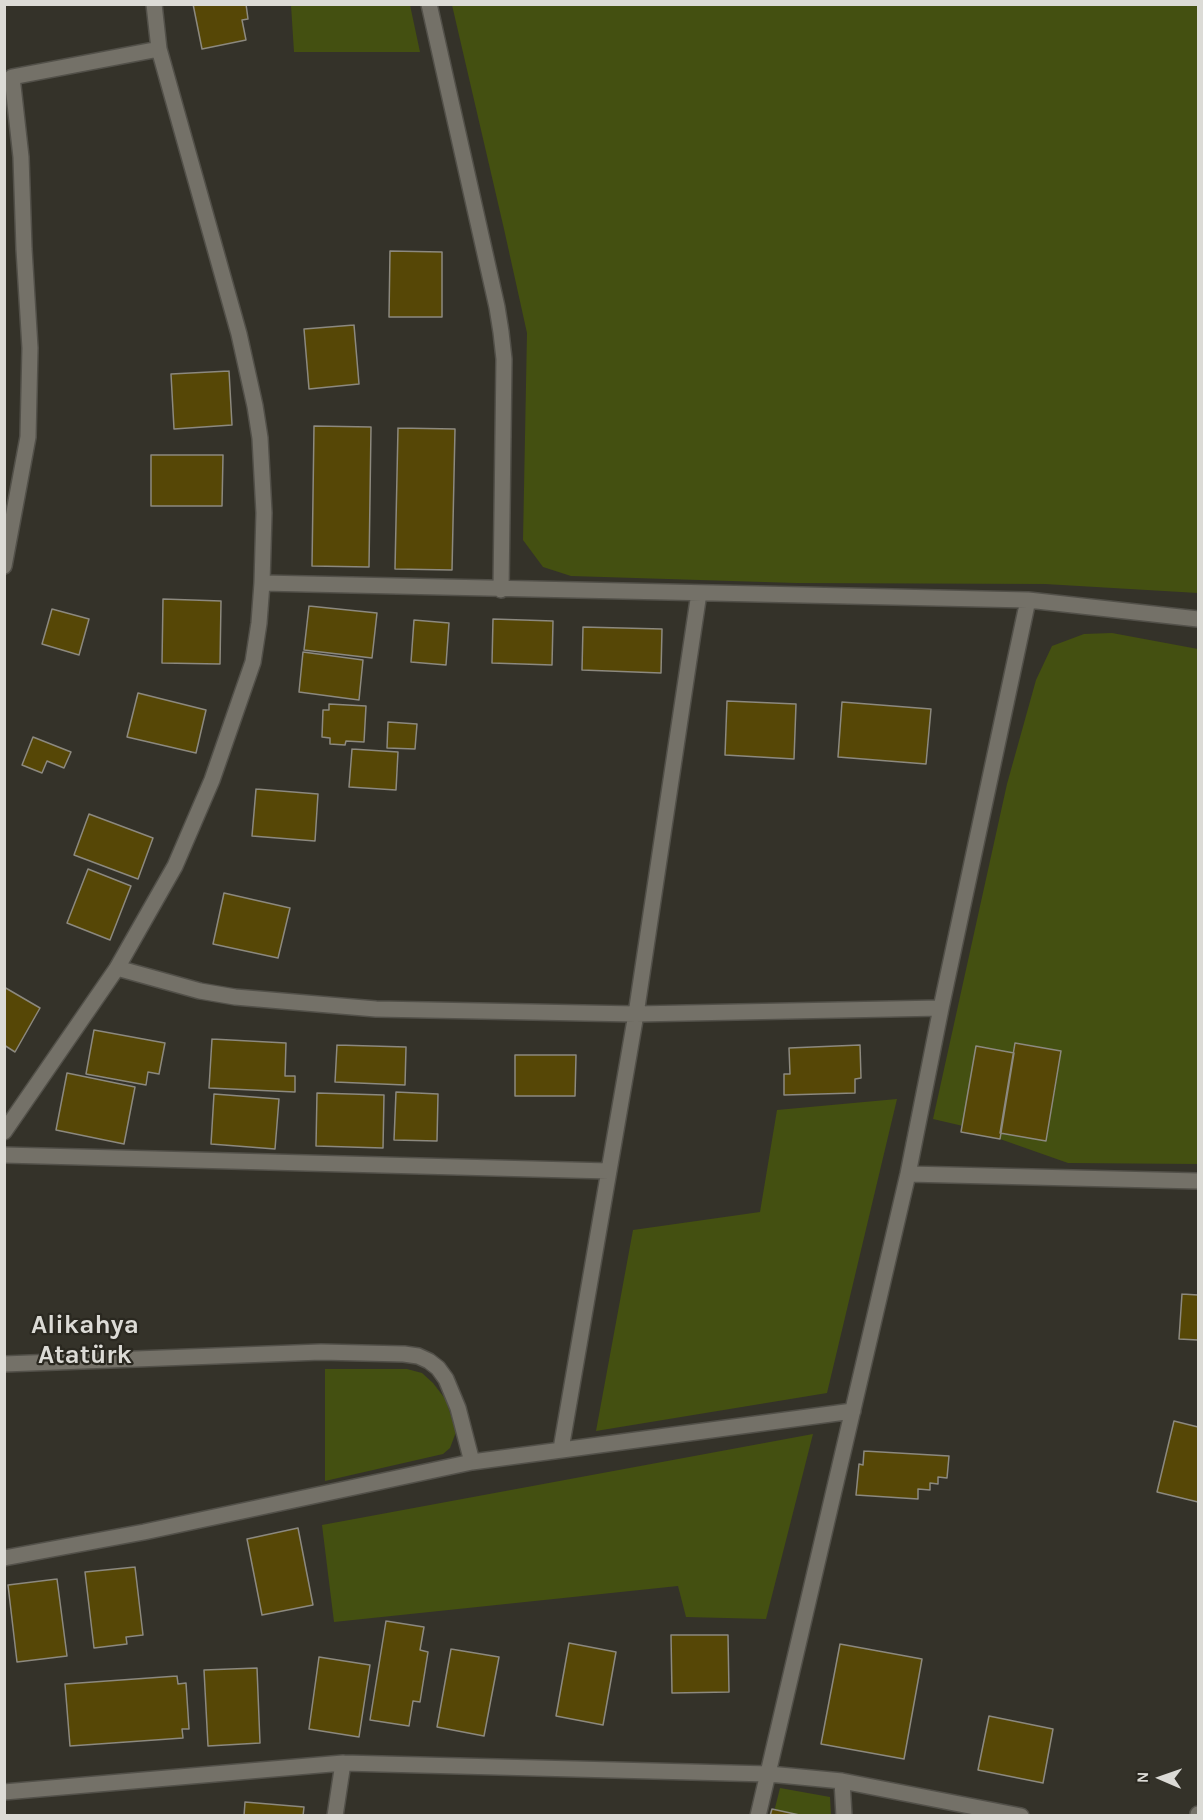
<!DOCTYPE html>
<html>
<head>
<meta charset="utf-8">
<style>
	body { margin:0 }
	#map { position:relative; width:1203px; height:1820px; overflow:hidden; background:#343229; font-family:Karla,sans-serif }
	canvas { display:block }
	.frame { position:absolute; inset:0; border:6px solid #dcdbd6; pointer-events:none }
	.north { position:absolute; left:1131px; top:1748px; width:60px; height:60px; -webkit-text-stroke:4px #2a2820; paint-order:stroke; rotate:272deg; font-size:16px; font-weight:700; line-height:24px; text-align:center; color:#dcdbd6 }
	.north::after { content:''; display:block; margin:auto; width:21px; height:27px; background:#dcdbd6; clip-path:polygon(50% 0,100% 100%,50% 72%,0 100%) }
</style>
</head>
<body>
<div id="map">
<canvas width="1203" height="1820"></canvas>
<div class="frame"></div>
<div class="north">N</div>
</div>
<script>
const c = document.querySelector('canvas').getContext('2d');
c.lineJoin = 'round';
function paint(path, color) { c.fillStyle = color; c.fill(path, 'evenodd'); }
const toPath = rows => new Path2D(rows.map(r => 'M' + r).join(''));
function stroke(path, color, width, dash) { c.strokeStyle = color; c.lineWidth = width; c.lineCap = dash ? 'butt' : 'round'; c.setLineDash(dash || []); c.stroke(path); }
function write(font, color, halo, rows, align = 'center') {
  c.font = font + ' Karla,sans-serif'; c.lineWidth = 4.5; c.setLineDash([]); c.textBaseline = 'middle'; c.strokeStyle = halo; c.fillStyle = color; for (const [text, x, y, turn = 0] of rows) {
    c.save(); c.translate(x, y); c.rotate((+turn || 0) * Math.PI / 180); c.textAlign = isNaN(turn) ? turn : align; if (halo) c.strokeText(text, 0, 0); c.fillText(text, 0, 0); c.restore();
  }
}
const green = toPath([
	[291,5,410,5,420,52,294,52],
	[452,5,1198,5,1198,593,1045,584,796,583,571,576,543,567,523,540,527,333,504,229],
	[1112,633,1198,649,1198,1164,1068,1163,963,1126,933,1119,1007,784,1036,680,1052,646,1084,634],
	[897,1099,827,1393,596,1431,633,1230,760,1212,777,1110],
	[325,1369,407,1369,422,1373,433,1383,446,1400,456,1432,450,1448,443,1454,325,1481],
	[813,1434,766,1619,686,1617,678,1586,334,1622,322,1525],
	[780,1788,830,1797,831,1815,773,1816]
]);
const building = toPath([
	[193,4,246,4,248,19,242,20,246,40,202,49,193,4],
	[390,251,442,252,442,317,389,317,390,251],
	[354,325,359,384,309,389,304,329,354,325],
	[229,371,232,425,174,429,171,374,229,371],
	[314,426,371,427,369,567,312,566,314,426],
	[398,428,455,429,452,570,395,569,398,428],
	[151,455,223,455,222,506,151,506,151,455],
	[163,599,221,601,220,664,162,663,163,599],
	[309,606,377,613,372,658,304,650,309,606],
	[52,609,89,619,79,655,42,644,52,609],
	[493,619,553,621,552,665,492,663,493,619],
	[414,620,449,623,446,665,411,662,414,620],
	[583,627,662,629,661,673,582,670,583,627],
	[303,652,363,660,359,700,299,692,303,652],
	[138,693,206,710,196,753,127,737,138,693],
	[727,701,796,704,794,759,725,755,727,701],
	[842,702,931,709,926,764,838,757,842,702],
	[329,704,366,706,364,742,346,741,345,745,330,744,330,738,322,737,323,710,329,710,329,704],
	[388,722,417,724,415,749,387,748,388,722],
	[33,737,71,752,64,768,47,761,42,773,22,765,33,737],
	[352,749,398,752,396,790,349,787,352,749],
	[256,789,318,794,315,841,252,836,256,789],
	[89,814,153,838,138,879,74,855,89,814],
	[88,869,131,886,110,940,67,923,88,869],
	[224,893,290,908,278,958,213,944,224,893],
	[4,987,40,1008,15,1052,4,1045,4,987],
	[94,1030,165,1043,159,1074,148,1072,146,1085,86,1074,94,1030],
	[212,1039,286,1043,285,1076,295,1076,295,1092,209,1088,212,1039],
	[1015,1043,1061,1051,1046,1141,1000,1133,1015,1043],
	[337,1045,406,1047,405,1085,335,1082,337,1045],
	[860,1045,861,1078,855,1079,855,1093,784,1095,784,1074,790,1074,789,1048,860,1045],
	[976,1046,1014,1053,1000,1139,961,1132,976,1046],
	[515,1055,576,1055,575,1096,515,1096,515,1055],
	[67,1073,135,1087,124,1144,56,1130,67,1073],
	[396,1092,438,1094,437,1141,394,1140,396,1092],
	[317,1093,384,1095,383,1148,316,1146,317,1093],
	[214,1094,279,1099,275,1149,211,1144,214,1094],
	[1182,1294,1198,1295,1198,1340,1179,1339,1182,1294],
	[1174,1421,1198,1427,1198,1502,1157,1492,1174,1421],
	[864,1451,949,1456,947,1478,938,1477,938,1484,930,1483,930,1490,918,1489,918,1499,856,1495,859,1464,863,1465,864,1451],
	[298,1528,313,1605,262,1615,247,1539,298,1528],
	[135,1567,143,1635,126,1637,127,1644,94,1648,85,1572,135,1567],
	[57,1579,67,1656,17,1662,8,1585,57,1579],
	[386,1621,424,1627,420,1650,428,1652,420,1702,413,1701,409,1726,370,1720,386,1621],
	[671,1635,728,1635,729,1692,672,1693,671,1635],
	[569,1643,616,1652,603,1725,556,1716,569,1643],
	[840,1644,922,1659,904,1759,821,1744,840,1644],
	[451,1649,499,1657,484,1736,437,1727,451,1649],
	[319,1657,370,1665,359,1737,309,1729,319,1657],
	[257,1668,260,1743,208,1746,204,1670,257,1668],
	[177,1676,178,1684,186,1683,189,1729,182,1729,183,1738,70,1746,65,1684,177,1676],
	[989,1716,1053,1729,1043,1783,978,1770,989,1716],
	[245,1802,304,1807,303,1816,244,1816,245,1802],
	[772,1809,804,1816,770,1816,772,1809]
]);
const minor = toPath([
	[429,4,497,307,501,332,504,359,501,590],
	[4,566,28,437,30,348,24,249,21,157,12,77,159,49],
	[262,583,1028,600,1198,619],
	[117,968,200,991,235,997,376,1009,636,1014,941,1008],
	[4,1132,117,968,175,866,212,780,253,662,259,623,262,583,264,513,260,438,255,406,239,334,159,49,154,4],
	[4,1155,609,1171],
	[908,1174,1198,1181],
	[4,1364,321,1352,404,1354,418,1356,429,1361,438,1368,446,1379,458,1408,472,1462],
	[561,1449,636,1014,699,593],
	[4,1558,144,1532,472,1462,853,1411],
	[842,1781,844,1816],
	[4,1792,343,1763,769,1774,842,1781,1021,1816],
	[335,1816,343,1763],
	[758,1816,908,1174,941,1008,1028,600],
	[1198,1816,1198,1814]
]);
const districtNames = [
	["Alikahya",85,1326],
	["Atatürk",85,1356]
];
paint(green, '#445011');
paint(building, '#564706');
stroke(building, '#8c897f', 1.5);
stroke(minor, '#525049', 18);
stroke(minor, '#747168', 15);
write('bold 26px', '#dcdbd6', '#2a2820', districtNames);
</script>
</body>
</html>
